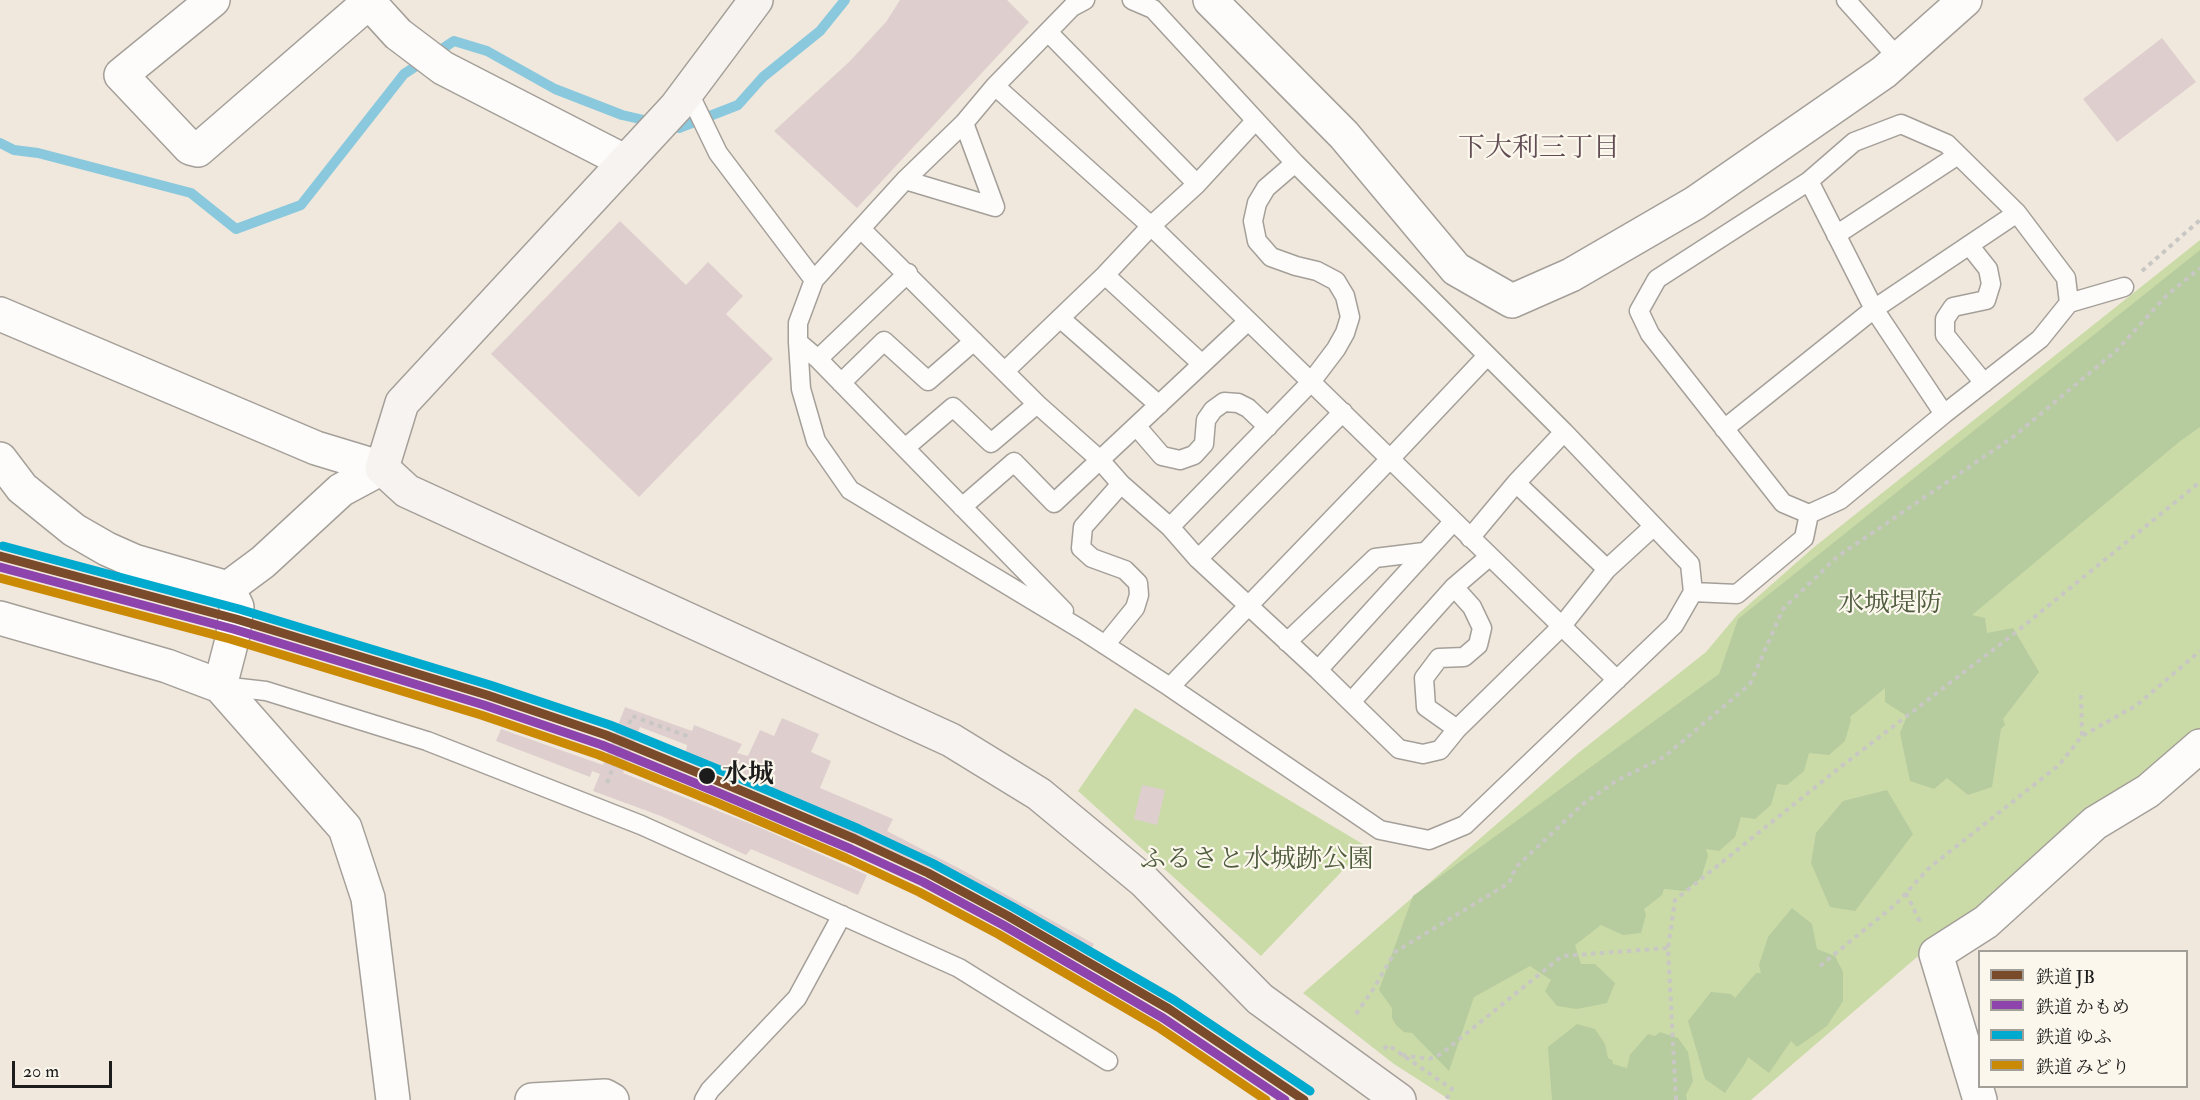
<!DOCTYPE html>
<html>
<head>
<meta charset="utf-8">
<style>
	body { margin:0 }
	#map { position:relative; width:2200px; height:1100px; overflow:hidden; background:#f0e8dd; font-family:"IM FELL Double Pica","Noto Serif JP",serif }
	canvas { display:block }
	.legend { position:absolute; left:1978px; top:950px; width:210px; height:138px; box-sizing:border-box; background:#fbf7ec; border:2px solid #a29f99; margin:0; padding:8px 10px; list-style:none; font-size:18px; color:#1c1c1c }
	.legend li { display:flex; align-items:center; gap:12px; height:30px }
	.legend b { width:30px; border:2px solid #a29f99 }
	.scale { position:absolute; left:12px; top:1061px; width:100px; height:27px; box-sizing:border-box; border:3px solid #1c1c1c; border-top:0; padding-left:8px; font-size:18px; line-height:21px; white-space:nowrap; color:#1c1c1c; -webkit-text-stroke:4px #fbf7ec; paint-order:stroke }
</style>
</head>
<body>
<div id="map">
<canvas width="2200" height="1100"></canvas>
<ul class="legend">
<li><b style="height:8px;background:#7a4b2a"></b>鉄道 JB</li>
<li><b style="height:8px;background:#8e44ad"></b>鉄道 かもめ</li>
<li><b style="height:8px;background:#00a9ce"></b>鉄道 ゆふ</li>
<li><b style="height:8px;background:#cb8a06"></b>鉄道 みどり</li>
</ul>
<div class="scale">20 m</div>
</div>
<script>
const c = document.querySelector('canvas').getContext('2d');
c.lineJoin = 'round';
function paint(path, color) { c.fillStyle = color; c.fill(path, 'evenodd'); }
const toPath = rows => new Path2D(rows.map(r => 'M' + r).join(''));
function stroke(path, color, width, dash) { c.strokeStyle = color; c.lineWidth = width; c.lineCap = dash ? 'butt' : 'round'; c.setLineDash(dash || []); c.stroke(path); }
function write(font, color, halo, rows, align = 'center') {
  c.font = font + ' "IM FELL Double Pica","Noto Serif JP",serif'; c.lineWidth = 4.5; c.setLineDash([]); c.textBaseline = 'middle'; c.strokeStyle = halo; c.fillStyle = color; for (const [text, x, y, turn = 0] of rows) {
    c.save(); c.translate(x, y); c.rotate((+turn || 0) * Math.PI / 180); c.textAlign = isNaN(turn) ? turn : align; if (halo) c.strokeText(text, 0, 0); c.fillText(text, 0, 0); c.restore();
  }
}
const green = toPath([
	[2200,240,2200,731,1974,915,1917,957,1751,1100,1450,1100,1394,1064,1303,993,1577,754,1706,652,1737,615,1813,548],
	[1135,708,1366,846,1261,956,1078,791]
]);
const forest = toPath([
	[2200,250,2200,427,2179,442,1972,615,1985,618,1987,633,2013,628,2039,672,2003,719,2005,725,2001,729,1992,787,1968,795,1947,778,1934,789,1910,781,1900,733,1907,716,1885,702,1885,688,1850,717,1851,720,1845,741,1829,755,1809,753,1804,771,1787,785,1777,784,1771,805,1755,819,1741,817,1735,837,1719,851,1706,849,1708,856,1701,878,1685,891,1664,889,1662,895,1644,909,1646,915,1641,933,1623,935,1601,925,1575,945,1581,964,1595,964,1615,983,1607,1003,1577,1009,1557,1006,1545,991,1551,980,1530,966,1474,997,1449,1071,1412,1033,1404,1032,1396,1025,1392,1018,1392,1008,1379,990,1413,896,1719,674,1738,619],
	[1887,790,1913,834,1855,911,1830,907,1811,863,1816,833,1843,801],
	[1792,908,1812,924,1817,949,1835,956,1843,972,1843,1001,1827,1026,1797,1047,1791,1041,1769,1073,1748,1057,1746,1062,1725,1093,1705,1079,1688,1021,1711,992,1731,994,1735,998,1756,973,1761,973,1759,965,1768,937],
	[1577,1024,1595,1029,1605,1044,1608,1058,1612,1060,1613,1064,1627,1068,1630,1055,1648,1034,1655,1036,1660,1032,1678,1038,1688,1052,1693,1081,1686,1095,1687,1100,1552,1100,1548,1047]
]);
const stream = toPath([
	[0,143,14,150,38,153,191,193,236,229,301,205,404,74,454,41,487,51,555,89,622,115,679,128,738,105,763,77,820,31,845,0]
]);
const building = toPath([
	[900,0,1007,0,1029,22,857,208,774,131,849,62,886,22],
	[2162,38,2196,82,2117,142,2083,99],
	[620,221,686,285,708,262,743,296,726,314,773,359,639,497,491,354],
	[625,707,692,731,694,725,742,744,737,753,748,756,760,730,774,736,782,718,819,734,811,752,831,761,820,788,893,819,887,831,964,871,1094,944,1088,955,958,881,685,757,687,745,640,727,623,773,761,828,867,875,858,895,751,849,746,855,661,816,593,791,600,774,592,771,590,777,496,741,501,729,603,765],
	[1142,785,1165,790,1157,825,1134,819]
]);
const path = toPath([
	[2142,271,2200,220],
	[2081,695,2082,736],
	[607,783,632,716,690,737],
	[1304,854,1312,847],
	[1906,893,1921,924],
	[1820,966,1896,904,1929,868,2059,765,2082,736,2137,705,2200,651],
	[1356,1014,1374,988,1395,952,1509,883,1516,867,1583,804,1616,781,1664,757,1750,684,1783,609,1837,557,2013,437,2117,350,2166,296,2200,268],
	[1384,1049,1388,1045,1452,1089,1446,1100],
	[1402,1055,1429,1059,1441,1054,1562,956,1668,948],
	[1676,1100,1668,948,1675,900,1839,768,2015,633,2200,482]
]);
const lane = toPath([
	[1085,0,1072,7,995,86,964,123,905,180,814,280,798,323,798,342,801,389,816,441,850,490,1082,630,1170,687,1380,830,1429,840,1465,825,1674,625,1693,592,1690,564,1564,432,1295,163,1153,9,1132,0],
	[1846,0,1899,59],
	[1048,32,1197,184],
	[995,86,1151,226,1617,680],
	[688,91,718,153,814,280],
	[905,180,995,207,964,123],
	[1809,181,1874,309,1944,414],
	[861,229,1037,404,1099,459,1121,484,1170,527,1198,559,1318,670,1399,749,1423,754,1440,750,1457,729,1561,627,1607,569,1654,526],
	[1836,235,1958,155],
	[1969,245,1988,269,1991,284,1986,300,1953,307,1945,319,1945,335,1984,383],
	[1105,275,1202,364],
	[2069,303,2066,278,2017,213,1947,144,1901,124,1854,142,1809,181,1657,279,1639,311,1650,334,1783,503,1809,514,1840,500,1944,414,2040,339,2069,303,2124,287],
	[1060,318,1159,405],
	[798,342,818,359,1064,611],
	[818,359,908,273],
	[1005,371,1105,275,1151,226,1197,184,1255,121],
	[841,383,884,341,928,381,974,341],
	[1137,427,1162,456,1180,460,1194,455,1204,444,1206,420,1213,410,1224,402,1238,403,1248,408,1268,427],
	[1724,429,1874,309,2017,213],
	[905,448,953,407,991,443,1037,404],
	[1516,483,1607,569],
	[962,507,1014,462,1054,503,1247,322],
	[1170,527,1311,382,1336,349,1345,333,1350,317,1345,296,1336,281,1317,271,1296,266,1271,257,1257,241,1253,221,1257,203,1266,188,1295,163],
	[1470,538,1516,483,1564,432],
	[1198,559,1343,412],
	[1454,587,1472,607,1482,628,1478,645,1464,657,1439,658,1424,678,1426,707,1457,729],
	[1693,592,1737,594,1804,538,1809,514],
	[1287,642,1375,558,1424,552],
	[1105,645,1135,608,1139,595,1138,583,1125,570,1092,558,1081,548,1083,527,1121,484],
	[1318,670,1453,522],
	[222,686,266,691,427,741,641,825,959,968,1108,1061],
	[1170,687,1389,460,1487,356],
	[1351,702,1454,587,1489,557],
	[704,1100,710,1090,797,998,842,915]
]);
const street = toPath([
	[213,0,121,75,190,148,198,150,369,2],
	[367,0,398,34,443,68,624,161],
	[1210,0,1344,135,1456,269,1512,301,1571,275,1695,203,1884,72,1965,0],
	[0,314,316,448,382,468],
	[0,459,22,488,74,530,107,549,134,561,228,588],
	[0,618,167,666,220,686,345,828,368,898,393,1100],
	[220,686,232,640,237,607,228,588,263,562,341,490,382,468],
	[532,1100,605,1096,612,1100],
	[1980,1100,1936,954,1986,922,2095,823,2148,791,2200,746]
]);
const secondary = toPath([
	[756,0,676,107,402,403,382,468,407,491,951,740,1039,794,1144,881,1260,999,1399,1100]
]);
const rail1 = toPath([
	[0,556,236,619,487,695,606,735,723,783,855,839,928,873,1008,916,1169,1009,1304,1100]
]);
const rail2 = toPath([
	[0,567,233,629,484,705,602,745,719,793,851,849,923,882,1003,925,1163,1018,1285,1100]
]);
const rail3 = toPath([
	[3,546,239,609,490,685,610,725,727,773,859,829,932,863,1013,907,1174,1000,1310,1091]
]);
const rail4 = toPath([
	[0,578,230,639,481,715,599,755,715,802,846,858,919,892,998,934,1158,1027,1266,1100]
]);
const markers = [
	[707,776,9,"#1c1c1c"]
];
const parkNames = [
	["水城堤防",1890,605],
	["ふるさと水城跡公園",1257,861]
];
const stopNames = [
	["水城",722,776]
];
const neighbourhoodNames = [
	["下大利三丁目",1539,150]
];
paint(green, '#cadba7');
paint(forest, '#b6cb9e');
stroke(stream, '#8ac9dd', 10);
paint(building, '#decfce');
stroke(lane, '#a49f99', 21);
stroke(street, '#a49f99', 36);
stroke(secondary, '#a49f99', 36);
stroke(path, '#c8c7c4', 4, [4.5, 4.5]);
stroke(lane, '#fdfcfa', 18);
stroke(street, '#fdfcfa', 33);
stroke(secondary, '#f7f3f0', 33);
stroke(rail1, '#7a4b2a', 9);
stroke(rail2, '#8e44ad', 9);
stroke(rail3, '#00a9ce', 9);
stroke(rail4, '#cb8a06', 9);
for (const [x, y, r, color] of markers) { const dot = new Path2D(); dot.arc(x, y, r, 0, 2 * Math.PI); c.fillStyle = color; c.fill(dot); stroke(dot, '#fbf7ec', 2); }
write('26px', '#4e5b3d', '#fbf7ec', parkNames);
write('bold 26px', '#1c1c1c', '#fbf7ec', stopNames, 'left');
write('27px', '#614d53', '#fbf7ec', neighbourhoodNames);
</script>
</body>
</html>
